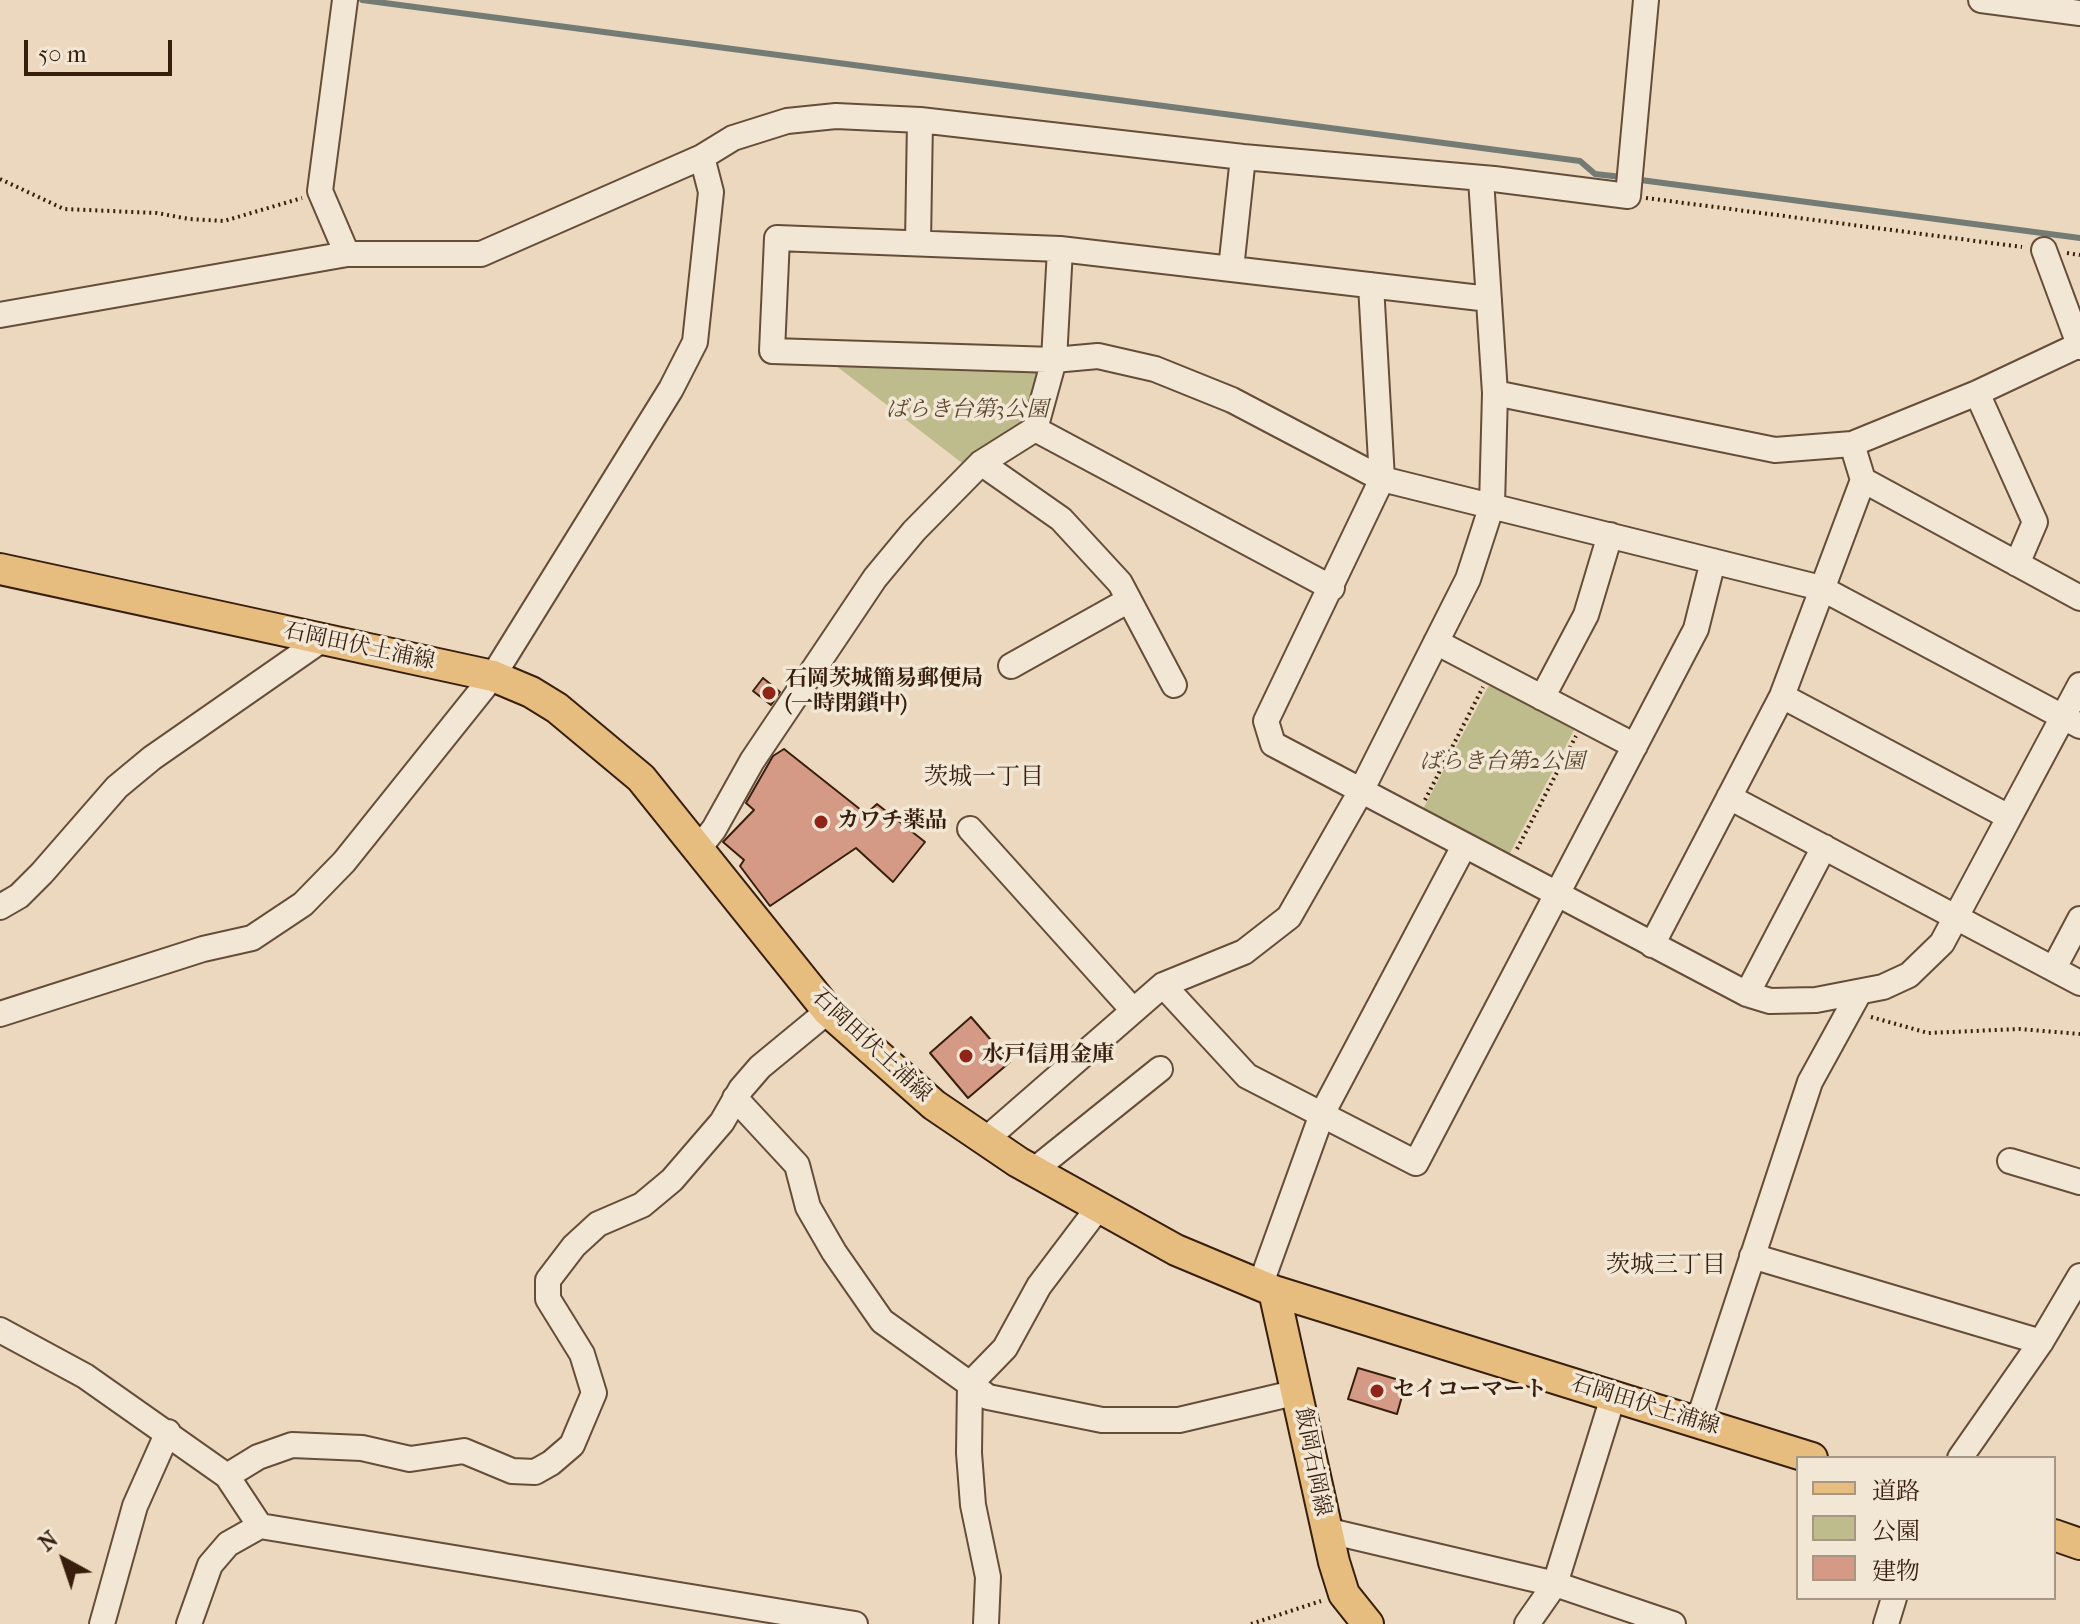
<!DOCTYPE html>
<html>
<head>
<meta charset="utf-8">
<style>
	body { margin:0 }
	#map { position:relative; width:2080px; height:1624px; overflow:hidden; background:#ebd8be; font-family:"IM FELL French Canon","Noto Serif JP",serif }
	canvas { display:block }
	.legend { position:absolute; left:1796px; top:1456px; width:260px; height:144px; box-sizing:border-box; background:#f2e6d5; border:2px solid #a89685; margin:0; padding:10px 14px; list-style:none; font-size:24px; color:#381f0d }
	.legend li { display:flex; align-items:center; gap:16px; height:40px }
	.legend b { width:40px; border:2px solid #a89685 }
	.north { position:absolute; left:24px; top:1520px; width:80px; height:80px; -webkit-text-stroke:6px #f2e6d5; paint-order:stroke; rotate:320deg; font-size:22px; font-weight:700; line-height:32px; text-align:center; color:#381f0d }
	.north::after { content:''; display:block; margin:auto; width:28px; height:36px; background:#381f0d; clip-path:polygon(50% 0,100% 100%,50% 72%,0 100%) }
	.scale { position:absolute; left:24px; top:40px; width:148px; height:36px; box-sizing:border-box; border:4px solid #381f0d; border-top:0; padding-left:10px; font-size:24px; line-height:28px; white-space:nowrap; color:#381f0d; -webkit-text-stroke:6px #f2e6d5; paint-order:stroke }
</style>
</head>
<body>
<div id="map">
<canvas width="2080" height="1624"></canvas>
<ul class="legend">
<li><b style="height:10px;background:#e6bc7f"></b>道路</li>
<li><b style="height:22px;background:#bebc8c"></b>公園</li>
<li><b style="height:22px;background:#d49a85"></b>建物</li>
</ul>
<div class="north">N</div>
<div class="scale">50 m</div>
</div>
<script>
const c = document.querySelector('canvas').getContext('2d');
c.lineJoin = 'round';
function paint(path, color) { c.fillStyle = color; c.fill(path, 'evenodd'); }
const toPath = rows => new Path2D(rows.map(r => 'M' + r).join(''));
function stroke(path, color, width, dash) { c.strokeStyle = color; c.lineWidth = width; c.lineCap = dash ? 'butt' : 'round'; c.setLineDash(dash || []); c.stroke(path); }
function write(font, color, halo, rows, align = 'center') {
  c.font = font + ' "IM FELL French Canon","Noto Serif JP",serif'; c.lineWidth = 7; c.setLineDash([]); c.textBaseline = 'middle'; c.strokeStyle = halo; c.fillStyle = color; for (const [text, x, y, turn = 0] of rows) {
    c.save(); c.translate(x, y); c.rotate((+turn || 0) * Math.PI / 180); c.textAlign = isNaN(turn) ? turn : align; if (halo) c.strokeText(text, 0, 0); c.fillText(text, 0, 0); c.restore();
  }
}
const green = toPath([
	[835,365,1034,369,1039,377,1027,424,966,466],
	[1493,684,1574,730,1509,855,1423,809,1488,687]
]);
const stream = toPath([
	[362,0,1580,161,1595,174,1622,177],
	[1633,179,2080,238]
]);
const building = toPath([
	[763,678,780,692,771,705,753,691,763,678],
	[784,749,866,814,877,804,925,842,893,882,856,848,770,906,740,866,744,860,723,842,754,810,746,803,773,756,784,749],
	[971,1017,1010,1062,968,1098,930,1053,971,1017],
	[1358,1368,1406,1382,1397,1414,1348,1399,1358,1368]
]);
const path = toPath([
	[0,179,64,209,157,213,189,219,224,221,302,198],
	[1646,198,2022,247],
	[2067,253,2080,255],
	[1425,800,1483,687],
	[1517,849,1576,736],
	[1871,1017,1928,1033,2020,1029,2080,1034],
	[1251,1624,1321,1601]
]);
const minor = toPath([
	[345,0,320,191,347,254],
	[1981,0,2080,13],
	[918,243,920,120],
	[2044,250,2080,347],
	[1231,269,1243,157],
	[1371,285,1382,479,1266,721,1273,744,1747,994,1770,1001,1816,1000,1883,987,1909,975,1942,943,2080,685],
	[1489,299,1060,249,777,238,772,351,1054,360,1098,356,1155,369,1232,400,1382,479,1821,588,2080,726],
	[0,315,347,254,481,254,702,157,733,138,787,121,836,116,920,120,1243,157,1494,179,1628,196,1646,0],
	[1495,393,1775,450,1852,444,1977,393,2079,345],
	[1977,393,2035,522,2017,564],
	[1035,429,1332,588],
	[981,463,1061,519,1120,583,1174,685],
	[1863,480,2080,598],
	[1436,642,1635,746],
	[1011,666,1129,600],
	[1782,696,2009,817],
	[1542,698,1586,615,1610,535],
	[1729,797,2080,983],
	[970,829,1132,1009],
	[699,848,714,829,752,761,875,578,914,531,981,463,1035,429,1054,360,1060,249],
	[0,907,19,896,42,873,117,787,152,758,323,639],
	[1652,945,1782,696,1863,480,1852,444],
	[2054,968,2080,919],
	[1163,985,1247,1076,1416,1163,1696,629,1713,561],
	[1747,994,1824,847],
	[0,1014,203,949,252,938,303,904,344,862,493,676,671,389,695,342,711,192,702,157],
	[735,1098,797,1165,808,1207,834,1252,882,1321,988,1397,1102,1420,1179,1420,1298,1392],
	[984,1141,1163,985,1244,952,1289,917,1361,791,1468,579,1492,505,1495,393,1481,179],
	[2010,1161,2080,1182],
	[1033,1171,1160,1069],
	[1752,1256,2041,1342],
	[1260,1286,1322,1114,1464,846],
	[0,1330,85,1376,227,1476,260,1526],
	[1698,1422,1810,1082,1859,993],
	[1960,1458,2041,1342,2080,1276],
	[227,1476,258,1457,292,1445,362,1448,410,1459,464,1451,512,1471,535,1472,551,1463,572,1445,594,1393,582,1354,548,1299,548,1280,574,1246,598,1224,642,1205,672,1180,722,1122,741,1089,760,1067,828,1011],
	[1325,1530,1555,1584,1673,1624],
	[102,1624,135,1506,168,1432],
	[189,1624,210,1565,228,1544,260,1526,855,1624],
	[986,1624,988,1577,973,1505,969,1453,970,1384,1005,1348,1039,1286,1098,1208],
	[1527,1624,1555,1584,1613,1397],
	[1886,1624,1894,1598]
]);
const major = toPath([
	[0,569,493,676,531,692,557,708,641,778,828,1011,934,1105,1018,1162,1176,1250,1274,1291,1812,1458],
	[1274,1291,1334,1562,1344,1594,1368,1624],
	[2054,1535,2080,1544]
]);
const markers = [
	[769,693,8,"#8f2418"],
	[821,822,8,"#8f2418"],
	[966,1056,8,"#8f2418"],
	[1377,1391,8,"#8f2418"]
];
const parkNames = [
	["ばらき台第3公園",967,411],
	["ばらき台第2公園",1502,763]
];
const streetNames = [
	["石岡田伏土浦線",359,647,12],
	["石岡田伏土浦線",871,1046,43],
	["石岡田伏土浦線",1645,1406,17],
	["飯岡石岡線",1312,1462,79]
];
const poiNames = [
	["石岡茨城簡易郵便局",785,680],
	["(一時閉鎖中)",785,705],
	["カワチ薬品",837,822],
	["水戸信用金庫",982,1056],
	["セイコーマート",1393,1391]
];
const neighbourhoodNames = [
	["茨城一丁目",984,778],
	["茨城三丁目",1666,1266]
];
paint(green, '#bebc8c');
stroke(stream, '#737b74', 6);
paint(building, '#d49a85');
stroke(building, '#381f0d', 2);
stroke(minor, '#654d39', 28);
stroke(major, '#381f0d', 34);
stroke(path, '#381f0d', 4, [2, 4]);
stroke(minor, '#f2e6d5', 24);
stroke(major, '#e6bc7f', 30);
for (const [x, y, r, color] of markers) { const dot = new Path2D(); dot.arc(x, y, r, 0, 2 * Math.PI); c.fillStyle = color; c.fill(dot); stroke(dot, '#f2e6d5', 3); }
write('italic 22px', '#5a462d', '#f2e6d5', parkNames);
write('22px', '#381f0d', '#f2e6d5', streetNames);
write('bold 22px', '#381f0d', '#f2e6d5', poiNames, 'left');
write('24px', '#381f0d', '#f2e6d5', neighbourhoodNames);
</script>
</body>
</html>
